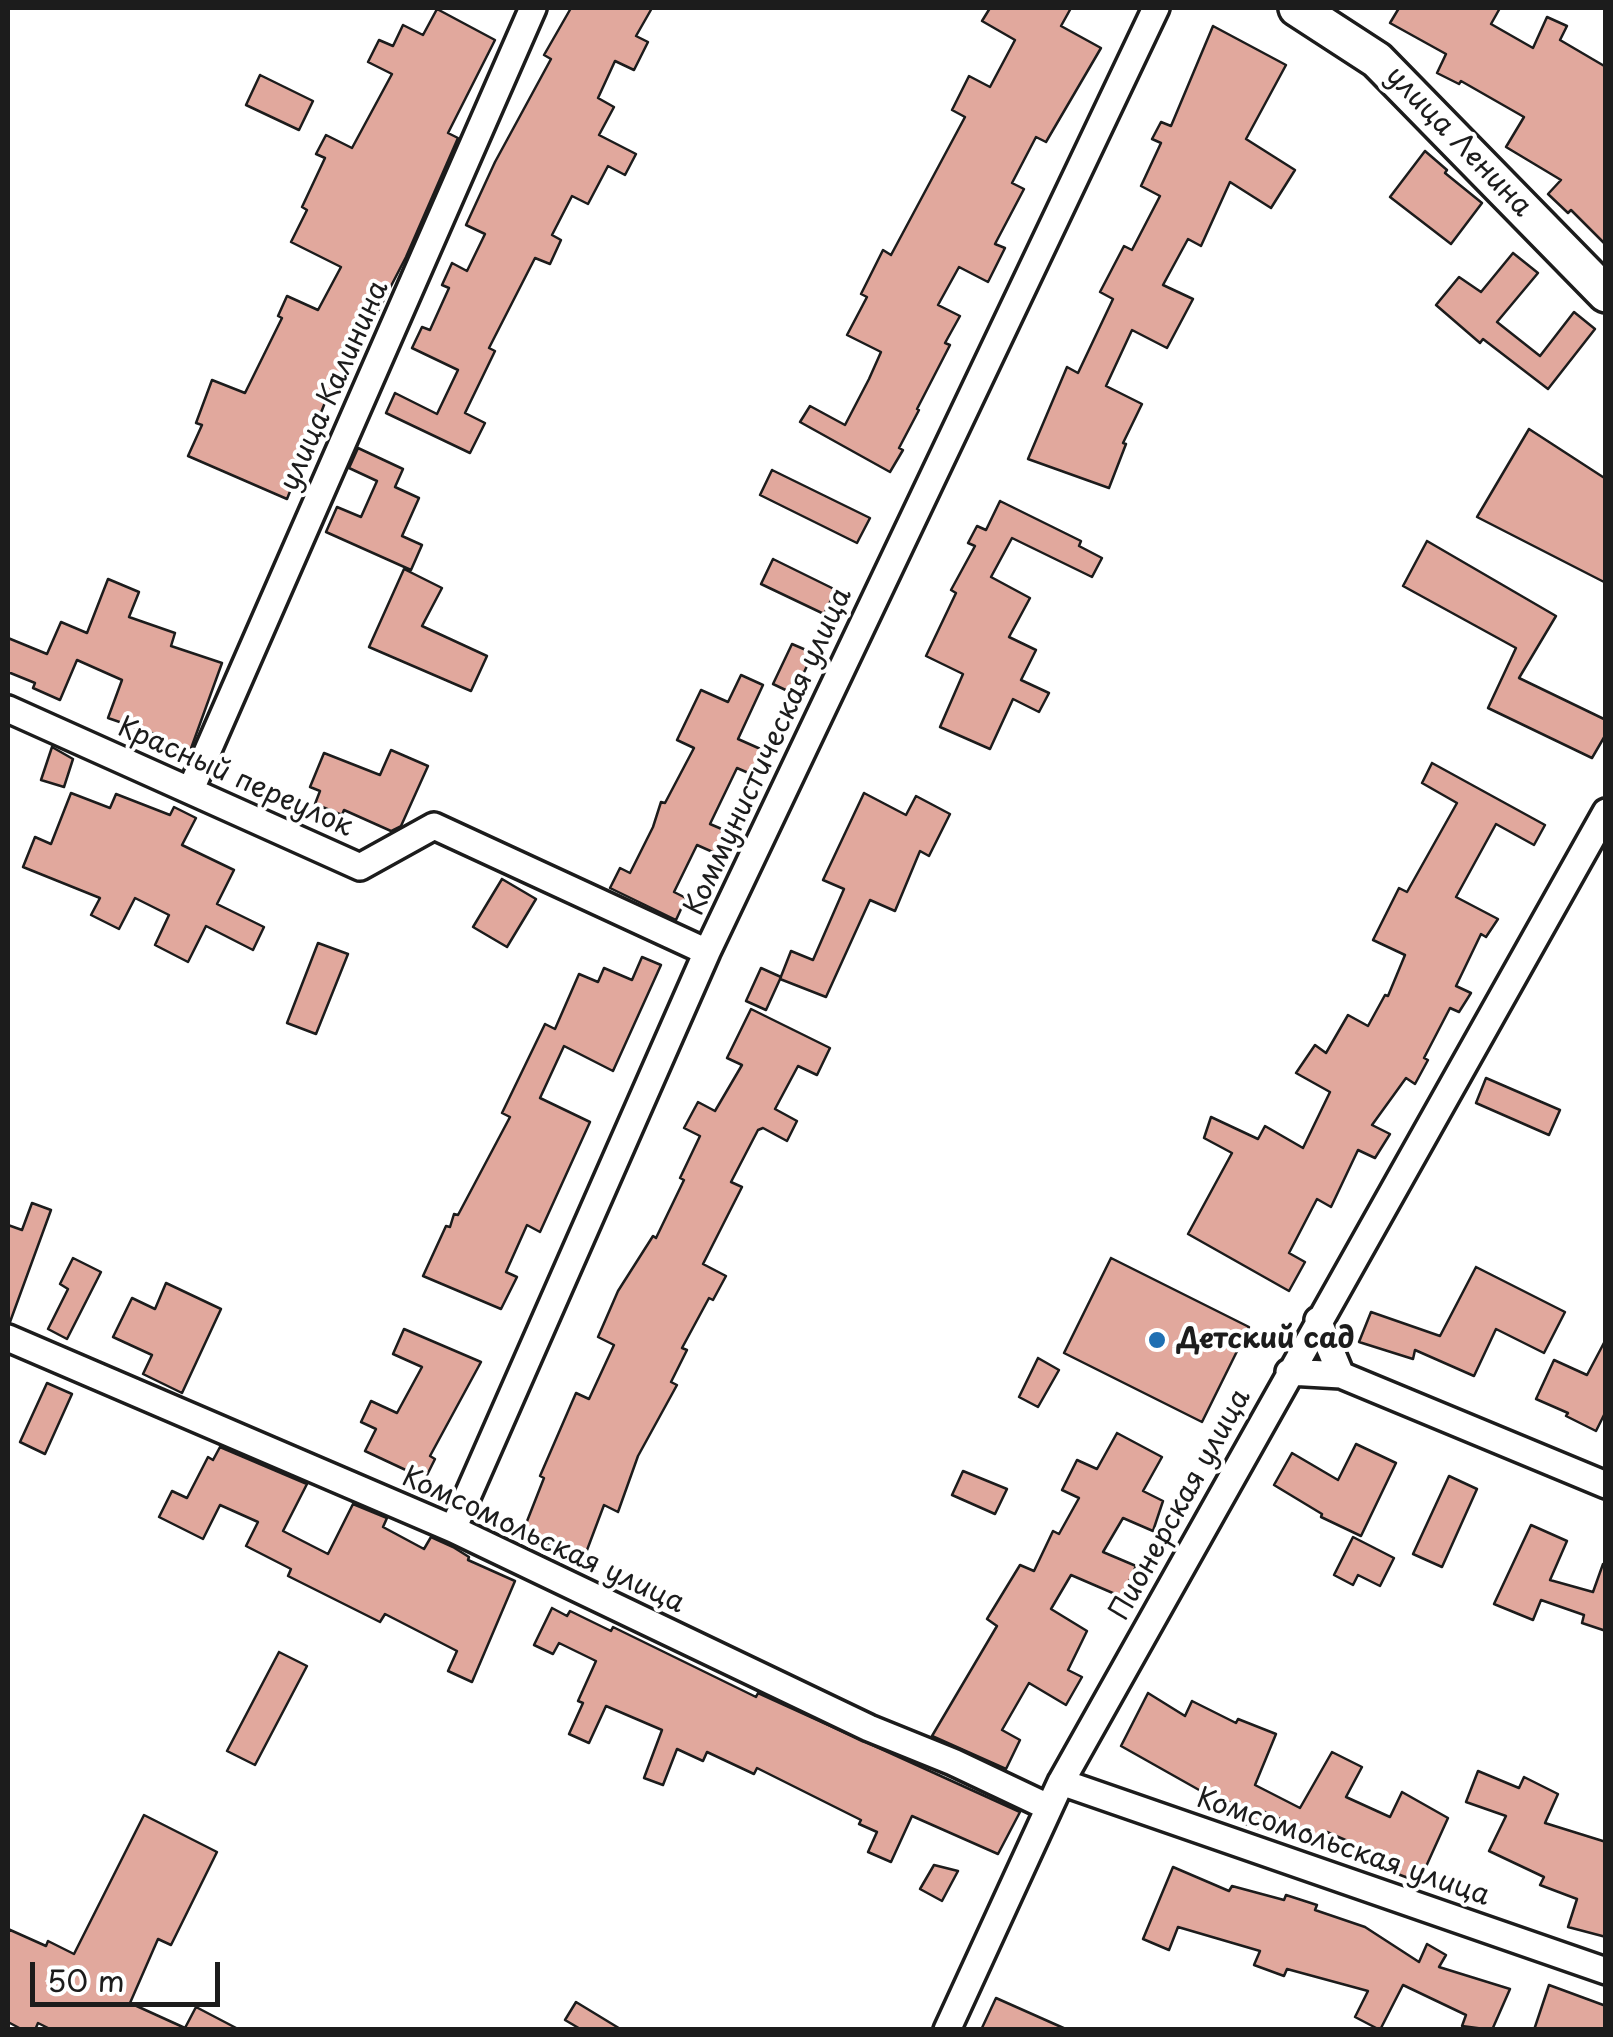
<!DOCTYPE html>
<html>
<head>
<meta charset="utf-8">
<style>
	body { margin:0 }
	#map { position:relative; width:1613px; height:2037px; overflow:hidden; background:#fff; font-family:"Playpen Sans",sans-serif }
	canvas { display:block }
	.frame { position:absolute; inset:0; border:10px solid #1c1c1c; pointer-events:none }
	.scale { position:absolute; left:30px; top:1962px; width:190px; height:45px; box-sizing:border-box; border:5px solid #1c1c1c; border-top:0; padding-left:12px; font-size:30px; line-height:35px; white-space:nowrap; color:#1c1c1c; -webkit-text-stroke:8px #fff; paint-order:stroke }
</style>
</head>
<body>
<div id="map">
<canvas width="1613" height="2037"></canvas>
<div class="frame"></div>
<div class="scale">50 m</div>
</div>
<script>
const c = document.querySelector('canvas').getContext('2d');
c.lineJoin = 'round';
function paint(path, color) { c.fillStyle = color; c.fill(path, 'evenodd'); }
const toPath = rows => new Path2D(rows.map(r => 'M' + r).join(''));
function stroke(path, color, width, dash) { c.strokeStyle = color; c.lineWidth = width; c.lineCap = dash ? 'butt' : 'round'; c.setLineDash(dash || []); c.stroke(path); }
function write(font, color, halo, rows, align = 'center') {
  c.font = font + ' "Playpen Sans",sans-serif'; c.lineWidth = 8; c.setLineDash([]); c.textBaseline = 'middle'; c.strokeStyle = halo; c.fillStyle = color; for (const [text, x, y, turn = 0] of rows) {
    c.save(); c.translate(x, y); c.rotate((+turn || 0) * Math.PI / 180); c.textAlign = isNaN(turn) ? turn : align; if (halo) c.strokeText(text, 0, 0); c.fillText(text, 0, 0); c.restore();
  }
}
const building = toPath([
	[571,8,652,8,636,36,648,42,634,70,615,61,598,98,614,107,599,135,636,154,625,175,608,166,588,204,572,196,552,235,561,240,550,264,535,258,489,348,495,351,465,413,485,423,470,453,386,413,395,393,437,414,458,370,412,348,422,327,430,330,449,288,442,285,452,263,467,271,485,234,466,225,495,162,551,59,544,55,571,8],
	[990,8,1071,8,1061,26,1101,48,1046,142,1036,137,1012,183,1024,189,995,244,1005,248,988,282,959,267,938,305,960,316,945,343,950,345,917,409,919,410,899,448,903,450,890,472,800,422,810,406,845,425,869,379,881,352,847,335,867,297,861,294,883,250,891,255,965,117,952,110,969,76,990,87,1015,40,982,21,990,8],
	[1399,8,1500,8,1491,24,1533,48,1547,17,1567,26,1560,40,1606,67,1606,245,1571,210,1568,213,1548,194,1561,180,1506,147,1524,117,1461,81,1459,84,1437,73,1446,54,1390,23,1399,8],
	[437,9,495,40,448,133,458,138,406,257,331,402,326,400,287,499,188,456,202,425,196,423,212,380,245,393,282,318,278,316,287,296,318,310,341,267,291,242,307,210,302,207,325,158,316,154,326,135,352,148,392,74,368,62,379,40,393,46,403,25,423,35,437,9],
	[1213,26,1286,65,1246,139,1295,170,1271,208,1230,182,1201,246,1188,239,1163,285,1193,299,1167,348,1132,330,1106,386,1142,404,1123,443,1126,444,1109,488,1028,459,1067,367,1078,373,1113,299,1100,292,1124,246,1132,250,1160,196,1141,186,1161,143,1152,139,1161,122,1171,126,1213,26],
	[260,75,313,101,299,130,246,105,260,75],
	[1425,151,1447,170,1445,173,1482,203,1451,244,1390,197,1425,151],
	[1513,253,1538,273,1497,322,1540,356,1574,312,1595,329,1548,389,1483,339,1480,343,1436,305,1459,277,1481,292,1513,253],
	[1529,429,1606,479,1606,583,1477,517,1529,429],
	[358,448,403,469,395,487,419,498,402,536,422,545,411,570,326,532,337,507,361,517,377,481,349,468,358,448],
	[772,470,870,518,857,543,760,495,772,470],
	[1000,501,1081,541,1079,546,1102,558,1092,577,1012,538,991,577,1030,598,1009,637,1036,650,1021,680,1049,693,1039,712,1013,699,990,749,940,727,963,674,926,656,956,593,951,590,975,546,968,543,977,526,986,530,1000,501],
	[1427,541,1556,616,1519,678,1606,720,1606,734,1592,758,1488,708,1516,648,1403,586,1427,541],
	[773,559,836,590,824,614,761,584,773,559],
	[404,569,442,588,422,626,487,656,471,691,369,647,404,569],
	[108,579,139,592,129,617,175,633,171,646,222,663,189,754,164,745,166,738,108,718,122,680,77,660,60,700,33,688,35,683,8,672,8,638,47,654,61,622,87,633,108,579],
	[792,644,813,653,794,694,773,684,792,644],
	[741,675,763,685,738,739,765,751,753,775,737,768,710,824,724,830,715,853,697,845,674,892,686,898,676,920,610,888,620,868,630,873,653,827,661,802,665,803,694,748,677,740,701,690,728,702,741,675],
	[52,747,73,759,64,787,41,780,52,747],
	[391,750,428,766,401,826,391,831,344,810,342,815,315,804,320,791,310,787,324,753,380,775,391,750],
	[1432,763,1545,825,1534,845,1496,824,1456,897,1498,919,1486,937,1481,934,1456,986,1471,993,1459,1012,1450,1008,1424,1058,1428,1060,1415,1084,1406,1078,1372,1125,1390,1134,1375,1158,1358,1150,1331,1207,1317,1199,1289,1253,1305,1262,1289,1291,1188,1234,1232,1153,1204,1138,1211,1117,1258,1139,1265,1126,1303,1148,1330,1092,1296,1073,1315,1045,1326,1053,1348,1015,1368,1026,1385,995,1388,996,1405,955,1373,940,1399,888,1407,892,1457,803,1422,783,1432,763],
	[71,793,110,808,116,794,170,815,174,807,196,818,182,845,234,870,217,904,264,927,253,950,206,926,188,962,155,945,169,915,135,898,119,929,91,915,100,898,23,867,35,837,51,844,71,793],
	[864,793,906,815,916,796,950,814,929,856,920,851,895,911,870,900,826,997,780,979,791,951,813,960,844,889,823,880,864,793],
	[502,879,536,899,507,947,473,927,502,879],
	[318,943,348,954,316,1034,287,1023,318,943],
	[642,957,661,965,613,1071,564,1046,540,1098,590,1122,540,1232,527,1225,506,1272,517,1277,501,1309,423,1276,446,1226,450,1227,454,1214,458,1215,510,1117,502,1113,545,1024,555,1029,579,974,598,982,604,968,632,980,642,957],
	[761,968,781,977,766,1010,746,1001,761,968],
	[751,1009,830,1048,817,1075,798,1066,775,1109,797,1121,787,1141,763,1128,758,1130,731,1182,742,1187,703,1264,726,1276,713,1300,709,1298,682,1348,687,1350,671,1382,677,1385,638,1456,618,1512,604,1505,584,1558,522,1534,544,1478,540,1476,576,1393,589,1399,614,1345,598,1337,618,1291,653,1236,656,1238,684,1180,680,1178,700,1136,684,1128,698,1102,715,1111,742,1065,727,1058,751,1009],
	[1486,1078,1560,1110,1549,1135,1476,1103,1486,1078],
	[32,1203,51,1210,10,1322,8,1322,8,1225,22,1230,32,1203],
	[73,1258,101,1272,67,1339,48,1329,68,1289,60,1284,73,1258],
	[1111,1258,1249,1327,1202,1422,1064,1353,1111,1258],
	[1476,1267,1565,1312,1544,1353,1496,1329,1474,1376,1415,1350,1413,1359,1359,1342,1371,1312,1440,1336,1476,1267],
	[166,1283,221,1309,182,1393,143,1374,152,1355,113,1337,132,1298,155,1309,166,1283],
	[404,1329,481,1362,430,1456,435,1459,425,1479,365,1451,376,1429,361,1422,371,1401,397,1413,422,1367,393,1354,404,1329],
	[1606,1339,1606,1411,1596,1431,1566,1416,1568,1413,1536,1399,1554,1360,1587,1375,1606,1339],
	[1038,1358,1059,1370,1038,1407,1019,1397,1038,1358],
	[47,1383,72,1394,45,1454,20,1442,47,1383],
	[1117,1433,1162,1457,1143,1491,1163,1501,1153,1531,1123,1518,1103,1552,1136,1566,1122,1597,1071,1575,1051,1609,1087,1631,1068,1670,1082,1677,1066,1705,1029,1683,1002,1730,1020,1740,1006,1769,932,1736,997,1626,987,1619,1020,1565,1034,1571,1053,1531,1059,1534,1079,1498,1062,1490,1077,1460,1097,1469,1117,1433],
	[1356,1444,1396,1463,1361,1536,1321,1517,1322,1514,1274,1485,1292,1453,1338,1480,1356,1444],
	[220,1447,307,1484,283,1531,328,1554,353,1504,387,1518,383,1527,424,1549,431,1537,453,1547,469,1557,468,1560,515,1581,472,1682,448,1671,457,1651,385,1614,380,1622,288,1576,291,1569,246,1546,258,1522,220,1505,203,1539,159,1517,172,1491,187,1498,208,1457,213,1460,220,1447],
	[963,1471,1007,1489,995,1514,952,1495,963,1471],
	[1449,1476,1477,1489,1442,1567,1413,1554,1449,1476],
	[1531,1525,1567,1541,1550,1580,1593,1592,1603,1564,1606,1564,1606,1631,1582,1623,1584,1615,1541,1600,1533,1620,1494,1604,1531,1525],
	[1353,1537,1394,1558,1380,1586,1358,1575,1353,1585,1334,1575,1353,1537],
	[552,1608,567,1616,570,1611,611,1631,613,1627,756,1697,758,1693,1020,1812,998,1854,912,1816,891,1862,868,1852,877,1832,859,1824,861,1820,757,1768,754,1774,707,1752,703,1761,677,1749,663,1785,644,1778,662,1730,606,1706,589,1743,569,1734,583,1703,578,1701,596,1661,559,1643,553,1654,534,1645,552,1608],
	[279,1652,307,1666,255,1765,227,1751,279,1652],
	[1148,1693,1185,1716,1192,1701,1236,1723,1238,1719,1276,1734,1255,1785,1300,1808,1332,1752,1362,1767,1346,1797,1390,1817,1402,1792,1448,1818,1419,1882,1368,1863,1373,1852,1327,1832,1323,1839,1265,1812,1258,1828,1240,1822,1246,1808,1208,1795,1121,1746,1148,1693],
	[1478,1771,1519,1788,1524,1777,1558,1794,1545,1823,1606,1842,1606,1937,1568,1927,1577,1899,1540,1885,1544,1877,1489,1851,1506,1816,1466,1802,1478,1771],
	[144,1815,217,1852,171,1945,158,1939,130,2003,185,2028,196,2007,240,2030,52,2030,38,2023,35,2030,23,2030,8,2022,8,1929,46,1946,48,1941,74,1954,144,1815],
	[934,1865,958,1871,942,1901,920,1889,934,1865],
	[1173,1867,1229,1891,1232,1886,1284,1900,1286,1895,1317,1905,1315,1910,1365,1927,1419,1962,1427,1944,1446,1955,1439,1967,1510,1989,1492,2030,1462,2026,1466,2015,1403,1985,1380,2030,1355,2017,1368,1991,1287,1969,1284,1976,1254,1965,1260,1951,1178,1927,1169,1950,1143,1939,1173,1867],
	[1549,1985,1606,2006,1606,2030,1534,2030,1549,1985],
	[996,1998,1068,2030,981,2030,996,1998],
	[576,2002,622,2030,582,2030,565,2020,576,2002]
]);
const street = toPath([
	[8,709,360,867,434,826,707,952],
	[191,789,533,8],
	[1318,1320,1341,1375],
	[8,1338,453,1529,869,1728,953,1762,1048,1807],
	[1289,1372,1341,1375,1606,1485],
	[453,1529,707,952,1156,8],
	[1061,1782,1606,1971],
	[947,2030,1061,1782,1606,812]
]);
const secondary = toPath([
	[1297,8,1377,60,1606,294]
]);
const markers = [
	[1157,1340,10,"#1f6fb2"]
];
const streetNames = [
	["улица Ленина",1458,142,46],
	["улица Калинина",335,386,-66],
	["Коммунистическая улица",769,752,-65],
	["Красный переулок",235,778,24],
	["Пионерская улица",1181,1505,-61],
	["Комсомольская улица",543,1541,25],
	["Комсомольская улица",1343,1848,19]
];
const poiNames = [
	["Детский сад",1177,1340]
];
paint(building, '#e1a89d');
stroke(building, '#1c1c1c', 2.5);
stroke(street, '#1c1c1c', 32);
stroke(secondary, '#1c1c1c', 42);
stroke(street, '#fff', 25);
stroke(secondary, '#fff', 35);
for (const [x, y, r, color] of markers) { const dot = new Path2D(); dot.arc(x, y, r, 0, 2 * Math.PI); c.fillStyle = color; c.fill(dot); stroke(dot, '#fff', 4); }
write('28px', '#1c1c1c', '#fff', streetNames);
write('bold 28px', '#1c1c1c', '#fff', poiNames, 'left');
</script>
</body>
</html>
